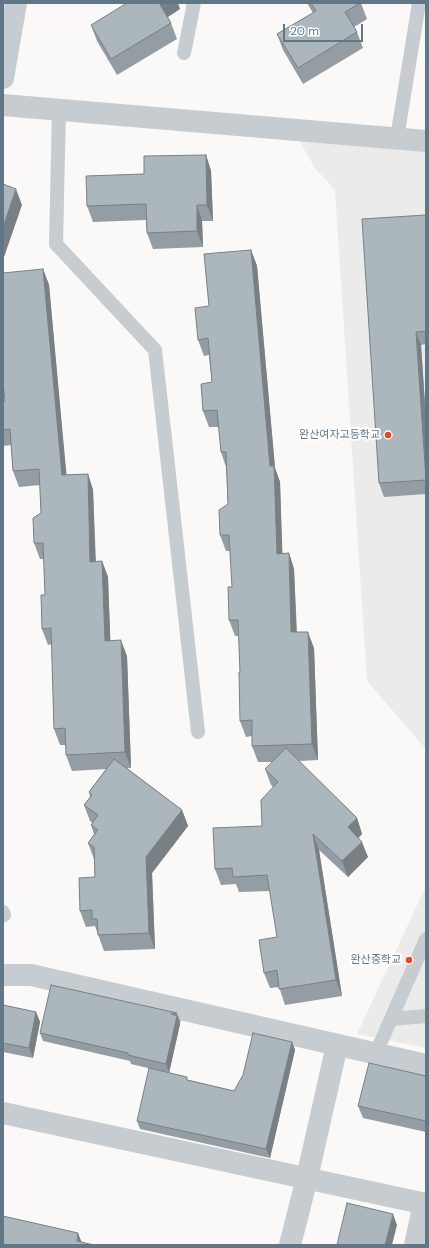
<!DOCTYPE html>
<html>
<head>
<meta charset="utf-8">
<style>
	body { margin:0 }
	#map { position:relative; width:429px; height:1248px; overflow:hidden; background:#faf9f7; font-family:"DM Sans",sans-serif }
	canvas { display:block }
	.frame { position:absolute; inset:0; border:4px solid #617785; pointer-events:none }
	.scale { position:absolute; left:283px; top:24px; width:80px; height:18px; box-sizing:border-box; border:2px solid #617785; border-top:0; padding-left:5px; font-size:12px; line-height:14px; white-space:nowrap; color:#617785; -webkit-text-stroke:3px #fff; paint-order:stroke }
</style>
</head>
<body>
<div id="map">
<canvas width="429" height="1248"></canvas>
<div class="frame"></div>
<div class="scale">20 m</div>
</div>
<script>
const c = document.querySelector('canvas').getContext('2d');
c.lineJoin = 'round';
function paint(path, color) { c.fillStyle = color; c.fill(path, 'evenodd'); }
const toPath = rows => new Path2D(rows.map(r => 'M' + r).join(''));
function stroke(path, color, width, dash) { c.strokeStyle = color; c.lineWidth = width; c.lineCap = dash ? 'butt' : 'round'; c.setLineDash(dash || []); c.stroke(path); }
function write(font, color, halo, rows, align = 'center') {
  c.font = font + ' "DM Sans","Noto Sans KR",sans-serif'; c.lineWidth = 4; c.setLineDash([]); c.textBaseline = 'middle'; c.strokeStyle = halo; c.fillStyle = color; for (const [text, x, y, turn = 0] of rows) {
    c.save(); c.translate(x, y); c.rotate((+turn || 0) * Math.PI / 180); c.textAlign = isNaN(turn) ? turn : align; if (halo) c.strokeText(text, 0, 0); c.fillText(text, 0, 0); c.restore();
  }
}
const built = toPath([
	[297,137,426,152,426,749,367,681,335,190,315,168],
	[426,886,426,1048,357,1034]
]);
const lane = toPath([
	[184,53,194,3],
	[59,110,56,244,155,350,198,732],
	[397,138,419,3],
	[3,912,4,915],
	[391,1019,426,1016],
	[376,1053,426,939]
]);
const street = toPath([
	[3,78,16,3],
	[3,105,426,141],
	[3,975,31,975,426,1065],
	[3,1113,426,1204],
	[290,1245,307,1178,337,1045],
	[415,1245,424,1203]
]);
const wall = toPath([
	[307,3,361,3,367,19,354,27,357,32,363,48,303,84,283,50,277,34,313,13],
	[180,9,167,17,171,23,177,39,117,75,97,41,91,25],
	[206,155,211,171,213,221,202,221,203,247,153,249,147,233,146,220,93,222,87,206,144,174],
	[426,215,426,344,421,345,426,420,426,494,384,497,379,483],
	[251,250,257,266,275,468,280,482,282,553,289,553,294,569,297,632,314,648,318,760,299,761,357,818,362,834,358,838,368,857,348,877,319,850,342,996,285,1005,279,987,270,988,264,973,277,937,270,891,239,892,236,884,221,885,215,869,262,826,273,787,271,785,265,769,272,762,258,762,252,746,252,736,246,737,240,721,240,672,239,636,235,636,229,620,232,587,230,551,226,551,220,535,228,504,226,467,221,452,219,427,209,427,203,411,212,382,209,355,204,356,198,340,209,306],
	[43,269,49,285,66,475,88,474,93,490,96,562,102,561,108,577,110,641,127,656,131,768,127,768,182,810,188,826,152,873,155,949,104,951,95,926,86,927,80,911,95,877,94,859,88,843,94,834,91,825,93,823,90,821,84,805,90,797,89,792,106,769,72,771,66,755,66,745,60,745,54,729,52,644,48,645,42,629,45,595,44,559,40,559,34,543,41,513,40,485,19,487,13,471,11,445,3,446,3,401,5,401],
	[3,1005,36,1012,40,1022,33,1058,3,1052],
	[177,1013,181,1022,180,1022,180,1024,169,1073,131,1064,130,1061,43,1041,40,1033],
	[292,1042,295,1050,270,1158,140,1129,137,1121,189,1080,234,1091],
	[426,1076,426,1132,363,1118,358,1106]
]);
const shadedWall = toPath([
	[159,3,178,3,180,9,165,19],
	[206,155,211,171,213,221,207,205],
	[16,189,22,205,3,260,3,227],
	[197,205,202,221,203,247,197,231],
	[251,250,257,266,275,468,280,482,283,570,277,554,270,466],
	[43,269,49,285,68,491,62,475],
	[416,332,421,345,426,420,426,478],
	[88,474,93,490,96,578,90,562],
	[289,553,294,569,297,648,291,632],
	[102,561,108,577,111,657,105,641],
	[308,632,314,648,318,760,312,744],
	[121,640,127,656,131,768,125,752],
	[182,810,188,826,152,873,155,949,149,933,146,857],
	[357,818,362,834,354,843,348,827],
	[313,834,319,850,342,996,336,980],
	[362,842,368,857,348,877,342,861],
	[36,1012,40,1022,33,1058,29,1048],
	[177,1016,180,1024,169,1073,166,1064],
	[292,1042,295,1050,270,1158,266,1149],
	[393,1214,397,1225,392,1245,385,1245],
	[78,1233,82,1243,77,1241]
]);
const building = toPath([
	[127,3,159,3,171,23,111,59,91,25,127,3],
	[311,3,360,3,345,12,357,32,298,68,277,34,316,11,311,3],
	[206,155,207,205,197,205,197,231,147,233,146,204,87,206,86,176,144,174,144,156,206,155],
	[3,184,16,189,3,227,3,184],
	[426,215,426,331,416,332,426,480,379,483,362,219,426,215],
	[251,250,270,466,274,466,277,554,289,553,291,632,308,632,312,744,252,746,252,720,240,721,239,672,240,672,238,620,229,620,228,587,232,587,229,535,220,535,219,510,228,504,226,452,221,452,217,410,203,411,201,384,212,382,208,338,198,340,195,308,209,306,204,254,251,250],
	[43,269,62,475,88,474,90,562,102,561,105,641,121,640,125,752,66,755,65,728,54,729,51,628,42,629,41,595,45,595,43,543,34,543,33,518,41,513,39,469,13,471,10,429,3,430,3,401,5,401,3,383,3,273,43,269],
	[286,748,357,818,348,827,362,842,342,861,313,834,336,980,279,989,277,970,264,973,259,940,277,937,267,875,233,877,232,868,215,869,213,828,262,826,261,800,278,782,265,769,286,748],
	[114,759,182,810,146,857,149,933,98,935,97,919,92,919,92,910,80,911,79,878,95,877,94,847,88,843,98,830,91,825,98,815,84,805,92,795,89,792,114,759],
	[51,985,177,1013,171,1014,177,1016,166,1064,128,1055,128,1053,40,1033,51,985],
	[3,1005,36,1012,29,1048,3,1043,3,1005],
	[253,1033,292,1042,266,1149,137,1121,149,1068,187,1077,187,1080,234,1091,243,1075,253,1033],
	[369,1063,426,1076,426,1121,358,1106,369,1063],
	[347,1203,393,1214,385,1245,337,1245,347,1203],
	[3,1216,78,1233,77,1241,94,1245,3,1245,3,1216]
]);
const markers = [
	[388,435,4,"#f5421c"],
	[409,960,4,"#f5421c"]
];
const poiNames = [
	["완산여자고등학교",380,435],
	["완산중학교",401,960]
];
paint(built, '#eaebea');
stroke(lane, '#c6cccf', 14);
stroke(street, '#c6cccf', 22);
paint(wall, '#949da3');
paint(shadedWall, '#788084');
paint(building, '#acb7bd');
stroke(building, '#788084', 1);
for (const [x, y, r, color] of markers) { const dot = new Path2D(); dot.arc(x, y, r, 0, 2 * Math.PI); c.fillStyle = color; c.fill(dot); stroke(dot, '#fff', 1.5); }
write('11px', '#617785', '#fff', poiNames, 'right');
</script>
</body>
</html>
